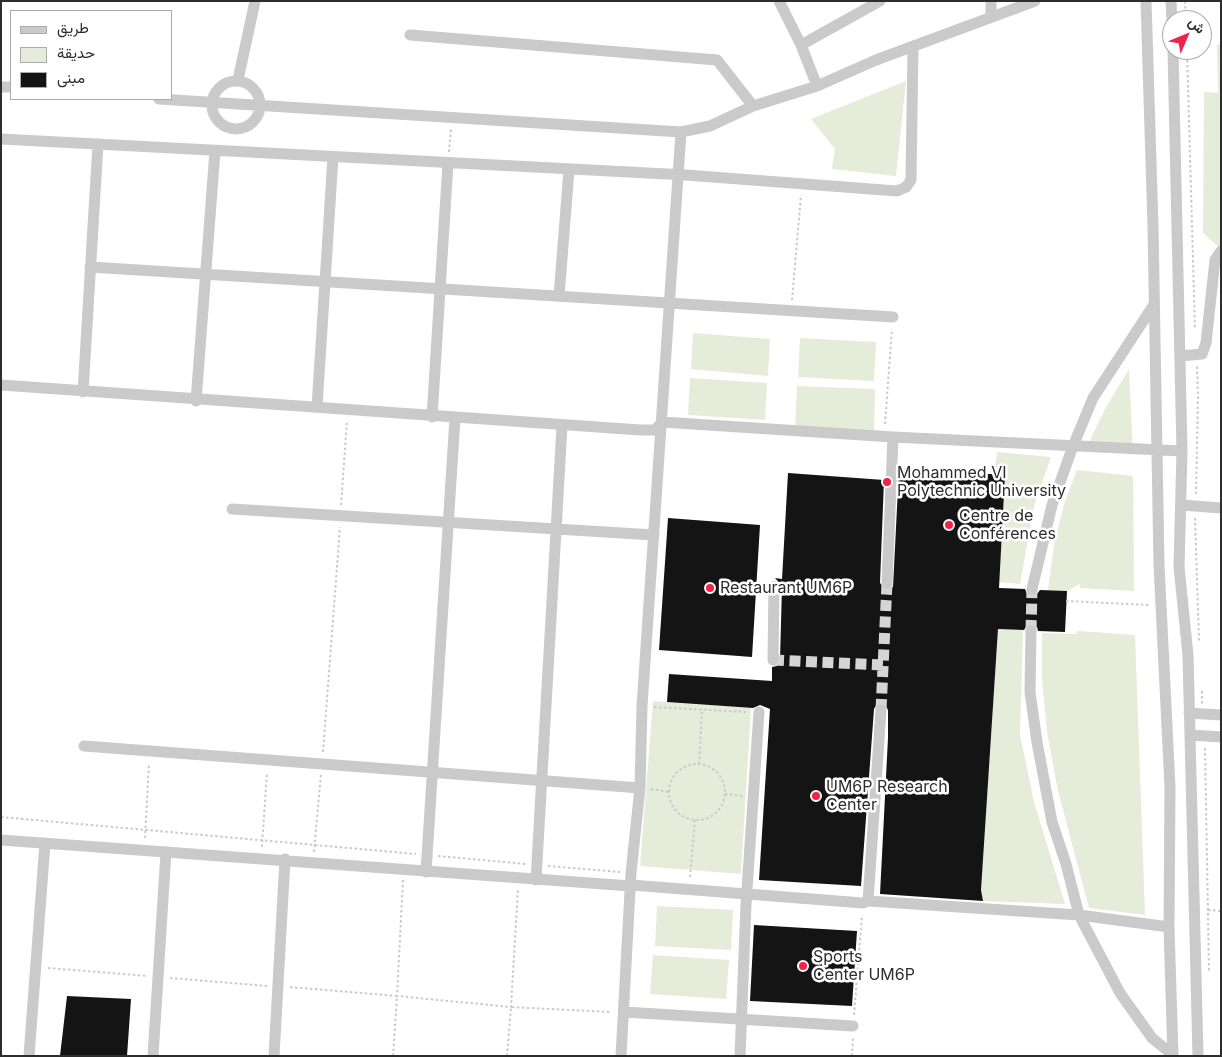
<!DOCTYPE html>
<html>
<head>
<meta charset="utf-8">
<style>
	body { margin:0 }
	#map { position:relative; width:1222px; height:1057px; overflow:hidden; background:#fff; font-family:Inter,Vazirmatn,sans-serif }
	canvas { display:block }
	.frame { position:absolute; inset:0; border:2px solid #2d2d2d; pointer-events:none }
	.legend { position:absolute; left:10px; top:10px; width:162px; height:90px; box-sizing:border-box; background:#fff; border:1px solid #ababab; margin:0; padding:6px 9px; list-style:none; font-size:15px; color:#2d2d2d }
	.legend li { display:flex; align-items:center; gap:10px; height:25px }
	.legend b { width:25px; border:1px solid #ababab }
	.north { position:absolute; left:1162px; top:10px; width:50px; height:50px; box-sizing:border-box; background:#fff; border:1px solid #ababab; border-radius:50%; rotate:45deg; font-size:14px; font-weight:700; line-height:20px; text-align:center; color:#2d2d2d }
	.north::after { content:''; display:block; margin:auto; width:18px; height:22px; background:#f02348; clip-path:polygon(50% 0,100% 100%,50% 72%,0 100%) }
</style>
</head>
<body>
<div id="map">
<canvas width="1222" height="1057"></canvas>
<div class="frame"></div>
<ul class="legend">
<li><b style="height:6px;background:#cacaca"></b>طريق</li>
<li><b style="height:14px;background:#e5ecd9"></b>حديقة</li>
<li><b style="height:14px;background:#141414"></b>مبنى</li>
</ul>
<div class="north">ش</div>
</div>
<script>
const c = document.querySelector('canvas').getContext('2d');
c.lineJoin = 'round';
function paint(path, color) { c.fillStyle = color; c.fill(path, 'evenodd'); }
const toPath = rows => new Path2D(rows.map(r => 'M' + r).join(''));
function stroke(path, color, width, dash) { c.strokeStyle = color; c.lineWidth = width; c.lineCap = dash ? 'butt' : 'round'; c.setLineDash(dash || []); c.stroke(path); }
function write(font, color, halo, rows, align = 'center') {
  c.font = font + ' Inter,sans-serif'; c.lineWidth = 5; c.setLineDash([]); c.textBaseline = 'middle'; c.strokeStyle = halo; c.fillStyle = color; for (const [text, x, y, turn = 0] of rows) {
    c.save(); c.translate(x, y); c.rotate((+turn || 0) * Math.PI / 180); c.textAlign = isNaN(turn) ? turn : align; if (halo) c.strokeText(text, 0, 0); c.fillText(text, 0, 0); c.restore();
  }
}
const green = toPath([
	[1221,44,1221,249,1203,233,1204,92,1218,93,1217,45],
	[906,81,896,176,832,169,835,149,811,119],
	[693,333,770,339,768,376,691,369],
	[800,338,876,342,874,381,798,377],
	[1129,369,1133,453,1085,451,1105,409],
	[690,378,767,383,765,420,688,415],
	[797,386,875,389,874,433,795,430],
	[997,452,1051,457,1034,506,1020,584,999,582,1005,475,994,474],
	[1077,470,1133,476,1134,591,1080,588,1080,584,1067,591,1048,590,1054,545,1064,504],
	[998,629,1023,630,1020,735,1034,802,1065,904,983,901,981,890],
	[1078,631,1135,635,1145,915,1089,908,1058,791,1047,732,1042,679,1042,633,1076,634],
	[653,701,751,708,741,874,640,866],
	[657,906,733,910,731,950,655,946],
	[653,955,729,960,726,999,650,994]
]);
const building = toPath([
	[899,468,1005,475,999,588,1025,589,1027,594,1031,596,1037,594,1040,590,1067,591,1065,632,1038,631,1037,627,1032,624,1027,625,1024,630,998,629,981,890,983,901,880,894,888,738,888,710,885,704,877,704,874,709,861,886,759,880,770,709,760,705,753,708,667,702,669,674,772,681,772,667,777,666,780,660,782,586,775,578,782,579,788,473,884,480,880,583,886,590,893,587],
	[668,518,760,525,752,657,659,650],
	[754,925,857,931,852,1006,750,1001],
	[67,996,131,999,127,1056,60,1056]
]);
const minorTunnel = toPath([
	[1031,631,1032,589],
	[773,660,884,665],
	[881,710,887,583]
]);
const path = toPath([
	[1185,1,1186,20],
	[1187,50,1195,329],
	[449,152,451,129],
	[792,300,801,195],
	[885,424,892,329],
	[1196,494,1198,396,1197,366],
	[341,505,347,420],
	[1195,518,1199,641],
	[1066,601,1149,605],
	[1202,691,1202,704],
	[654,707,746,712],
	[1205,748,1209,971],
	[323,752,340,527],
	'669 792a28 28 0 1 1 56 0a28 28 0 1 1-56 0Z',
	[699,764,702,710],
	[651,789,669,792],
	[725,794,743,796],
	[1,817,416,854],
	[145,838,149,763],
	[262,847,267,772],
	[314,852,321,774],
	[438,856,526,864],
	[548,866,620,872],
	[690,877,695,820],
	[403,880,397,996,511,1007,518,888],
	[1208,910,1221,911],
	[48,968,148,976],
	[170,978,267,986],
	[290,987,397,996,393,1056],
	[854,1015,862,915],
	[507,1056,511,1007,611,1012],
	[852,1056,853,1037]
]);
const minor = toPath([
	[779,1,801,45,817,86],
	[1146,1,1153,226,1159,565,1170,787,1169,927,1173,1056],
	[1171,1,1172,20],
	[991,17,991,1],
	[410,35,717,60,753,106],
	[801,45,880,1],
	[1173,50,1182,451,1179,567,1188,655,1198,1056],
	[238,80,255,1],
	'212 105a24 24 0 1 1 48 0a24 24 0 1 1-48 0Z',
	[1,87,11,87],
	[159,99,681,132,710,126,753,106,817,86,876,60,1035,1],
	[1,139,686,175,897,191,906,187,911,180,913,47],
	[90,267,893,317],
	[559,296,569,170],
	[1180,356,1202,354,1206,343,1215,260,1221,251],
	[1,385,640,430,655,430,662,422,893,437,1182,451],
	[83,392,98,144],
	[196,401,215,151],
	[317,407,333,157],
	[432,417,448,163],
	[1181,505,1221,508],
	[232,509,654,535],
	[887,583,893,437],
	[1032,589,1052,505,1073,446,1093,398,1153,306],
	[1031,631,1030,692,1037,742,1052,822,1066,864,1079,915,1120,993,1152,1038,1173,1055],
	[773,660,774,586],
	[1189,713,1221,715],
	[1190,735,1221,737],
	[84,746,640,788],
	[1,840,631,886],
	[426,872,455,418],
	[536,880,562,426],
	[631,885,863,903,868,901,1079,915,1169,927],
	[868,901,881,710],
	[624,1012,853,1026],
	[29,1056,45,843],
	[153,1056,166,852],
	[274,1056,285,859],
	[621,1056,631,873,640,788,642,706,681,132],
	[740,1056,746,904,759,712]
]);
const markers = [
	[887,482,5,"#f02348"],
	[949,525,5,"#f02348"],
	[710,588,5,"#f02348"],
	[816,796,5,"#f02348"],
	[803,966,5,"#f02348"]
];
const poiNames = [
	["Mohammed VI",897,473],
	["Polytechnic University",897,491],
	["Centre de",959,516],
	["Conférences",959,534],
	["Restaurant UM6P",720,588],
	["UM6P Research",826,787],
	["Center",826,805],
	["Sports",813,957],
	["Center UM6P",813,975]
];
paint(green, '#e5ecd9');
paint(building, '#141414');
stroke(minorTunnel, '#d5d5d5', 11, [11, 5.5]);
stroke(path, '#cacaca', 2, [2.5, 2.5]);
stroke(minor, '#cacaca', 11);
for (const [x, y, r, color] of markers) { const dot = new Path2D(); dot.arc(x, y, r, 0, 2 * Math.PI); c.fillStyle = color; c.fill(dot); stroke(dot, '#fff', 2); }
write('16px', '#2d2d2d', '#fff', poiNames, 'left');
</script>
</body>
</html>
